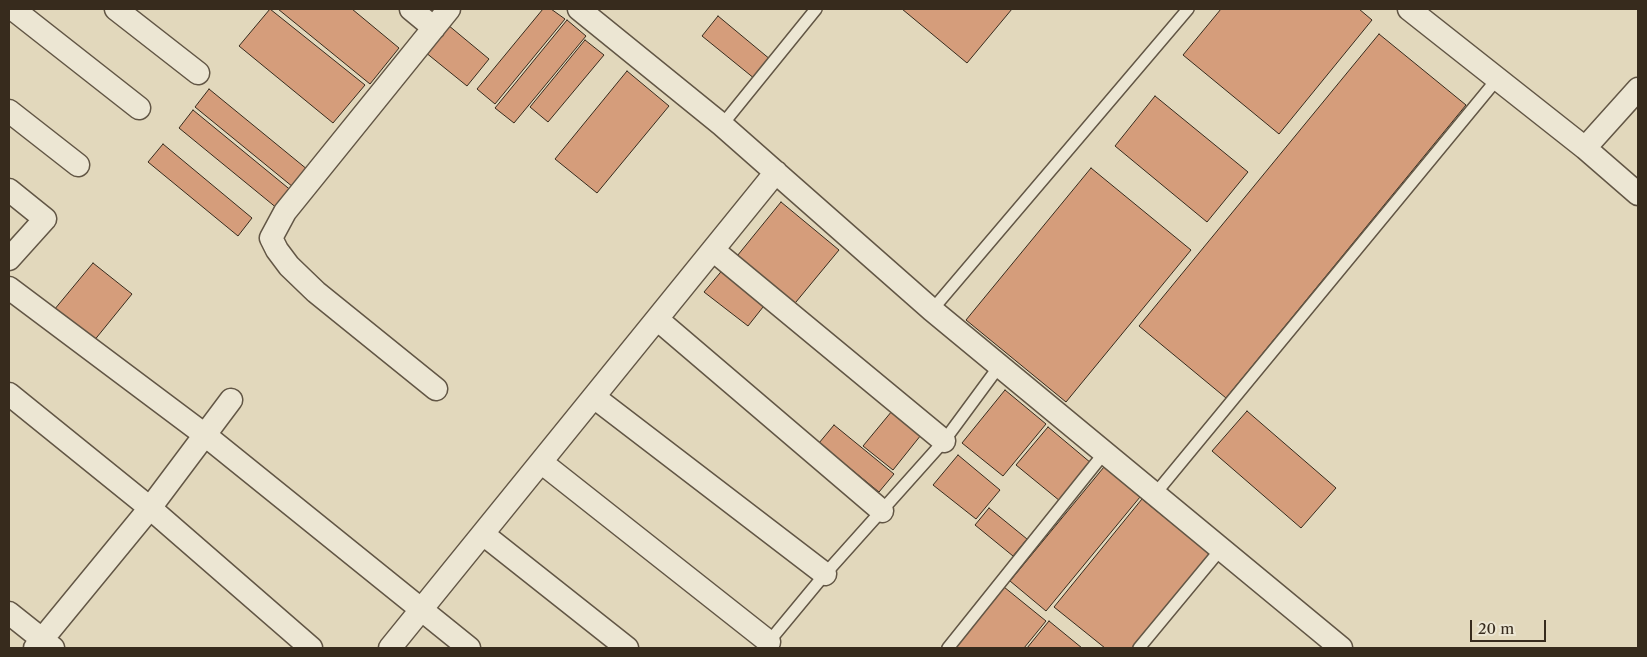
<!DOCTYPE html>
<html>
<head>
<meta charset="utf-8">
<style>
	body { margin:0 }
	#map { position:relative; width:1647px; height:657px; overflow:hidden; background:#e2d8bc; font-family:"Libre Caslon Text",serif }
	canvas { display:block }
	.frame { position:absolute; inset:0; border:10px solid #372b1d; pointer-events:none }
	.scale { position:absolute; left:1470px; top:620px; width:76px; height:22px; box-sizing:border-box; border:2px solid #372b1d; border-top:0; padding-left:6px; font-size:15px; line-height:18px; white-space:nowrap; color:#372b1d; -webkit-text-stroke:4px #ece6d3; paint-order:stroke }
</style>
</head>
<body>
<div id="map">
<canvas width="1647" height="657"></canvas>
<div class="frame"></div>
<div class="scale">20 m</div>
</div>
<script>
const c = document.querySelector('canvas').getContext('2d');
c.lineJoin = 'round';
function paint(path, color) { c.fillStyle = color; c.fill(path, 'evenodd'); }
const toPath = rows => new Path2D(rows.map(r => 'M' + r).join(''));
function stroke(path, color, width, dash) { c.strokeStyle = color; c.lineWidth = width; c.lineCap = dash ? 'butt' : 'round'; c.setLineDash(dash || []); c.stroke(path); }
const building = toPath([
	[270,9,365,85,333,123,239,46,270,9],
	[278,9,352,9,399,48,370,84,278,9],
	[543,9,551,9,565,19,495,104,477,89,543,9],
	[902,9,1012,9,967,63,902,9],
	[1221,9,1359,9,1372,20,1279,134,1183,55,1221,9],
	[718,16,771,60,755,79,702,36,718,16],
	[567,20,586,36,514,123,495,108,567,20],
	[448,25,489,59,467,86,425,52,448,25],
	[1379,34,1466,105,1226,398,1139,326,1379,34],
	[585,40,604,55,548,122,530,107,585,40],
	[627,71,669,106,597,193,555,159,627,71],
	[209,89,308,170,293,187,195,107,209,89],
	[1155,96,1248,172,1207,222,1115,146,1155,96],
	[193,110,293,192,278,209,179,128,193,110],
	[163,144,252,218,238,236,148,162,163,144],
	[1091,168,1191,250,1066,402,966,320,1091,168],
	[781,202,839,250,791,308,733,261,781,202],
	[93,263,132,294,93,342,54,310,93,263],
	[725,267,767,302,748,326,704,292,725,267],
	[1005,390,1046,424,1003,476,962,443,1005,390],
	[892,411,921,435,893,470,863,446,892,411],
	[1247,411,1336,488,1301,528,1212,451,1247,411],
	[834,425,894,474,879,492,819,443,834,425],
	[1048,427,1091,463,1060,501,1016,465,1048,427],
	[958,455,1000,490,976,519,933,485,958,455],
	[1104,467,1140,497,1046,611,1010,581,1104,467],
	[1142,499,1212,556,1136,648,1105,648,1054,607,1142,499],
	[989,508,1027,539,1013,556,975,525,989,508],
	[1004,587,1046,621,1024,648,954,648,1004,587],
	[1049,621,1082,648,1027,648,1049,621]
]);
const lane = toPath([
	[722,125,816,9],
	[932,310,1188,9],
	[1155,494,1498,78],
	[767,644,825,574,944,441,1000,365],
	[948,648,1105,452],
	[1139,648,1221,549]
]);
const street = toPath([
	[13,9,139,108],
	[116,9,198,73],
	[411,9,434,28],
	[579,9,722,125,932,310,1341,648],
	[1409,9,1585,148,1638,194],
	[9,111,78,165],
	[1585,148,1638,89],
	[9,190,45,219,9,259],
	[713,250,944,441],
	[9,288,205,435,469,648],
	[657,319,882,511],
	[436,389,316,292,289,266,277,250,271,238,285,212,449,9],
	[9,394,150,508,311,648],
	[594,397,825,574],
	[541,462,769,642],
	[483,534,627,648],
	[9,613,53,648],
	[35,648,150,508,231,400],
	[390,648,776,172]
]);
paint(building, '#d59d7b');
stroke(building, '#372b1d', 1);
stroke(lane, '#625645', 14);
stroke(street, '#625645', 25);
stroke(lane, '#ece6d3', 11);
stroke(street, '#ece6d3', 22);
</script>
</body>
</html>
